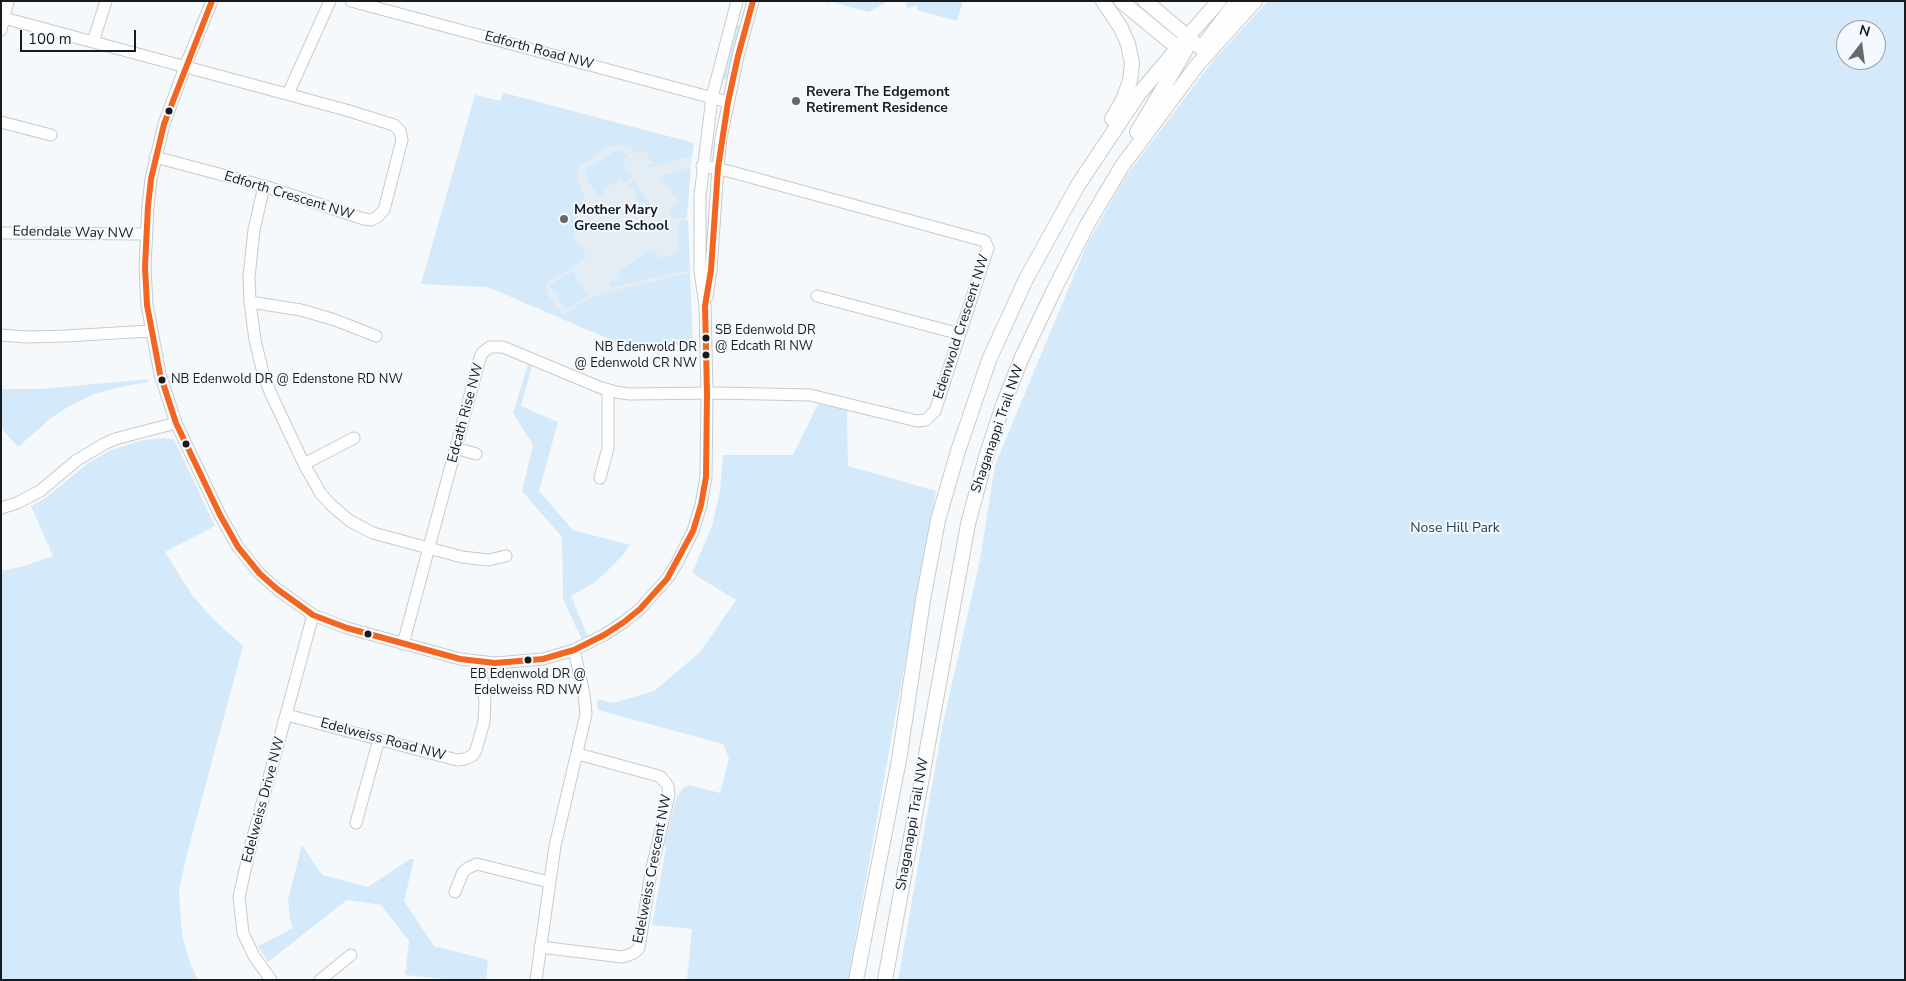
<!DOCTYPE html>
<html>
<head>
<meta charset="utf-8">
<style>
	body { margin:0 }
	#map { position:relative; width:1906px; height:981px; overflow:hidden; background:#f6f9fb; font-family:"Nunito Sans",sans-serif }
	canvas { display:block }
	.frame { position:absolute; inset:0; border:2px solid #181b1d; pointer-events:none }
	.north { position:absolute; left:1836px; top:20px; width:50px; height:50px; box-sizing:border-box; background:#f3f9fe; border:1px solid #9ba0a4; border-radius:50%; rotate:15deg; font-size:14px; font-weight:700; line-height:20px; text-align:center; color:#181b1d }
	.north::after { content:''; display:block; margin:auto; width:18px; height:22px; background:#66696b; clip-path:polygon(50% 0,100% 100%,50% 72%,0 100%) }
	.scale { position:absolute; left:20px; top:30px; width:116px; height:22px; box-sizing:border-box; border:2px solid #181b1d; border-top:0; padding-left:6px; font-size:15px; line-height:18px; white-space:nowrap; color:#181b1d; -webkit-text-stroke:4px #f3f9fe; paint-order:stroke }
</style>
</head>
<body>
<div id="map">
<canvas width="1906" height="981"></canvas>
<div class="frame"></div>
<div class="north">N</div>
<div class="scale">100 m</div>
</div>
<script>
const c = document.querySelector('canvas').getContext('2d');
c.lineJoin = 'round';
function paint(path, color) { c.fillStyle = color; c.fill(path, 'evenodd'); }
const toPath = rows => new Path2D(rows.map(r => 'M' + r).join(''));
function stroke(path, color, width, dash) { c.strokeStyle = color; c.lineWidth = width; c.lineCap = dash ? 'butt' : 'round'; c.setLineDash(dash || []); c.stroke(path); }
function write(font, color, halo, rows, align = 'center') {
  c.font = font + ' "Nunito Sans",sans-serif'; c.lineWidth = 4; c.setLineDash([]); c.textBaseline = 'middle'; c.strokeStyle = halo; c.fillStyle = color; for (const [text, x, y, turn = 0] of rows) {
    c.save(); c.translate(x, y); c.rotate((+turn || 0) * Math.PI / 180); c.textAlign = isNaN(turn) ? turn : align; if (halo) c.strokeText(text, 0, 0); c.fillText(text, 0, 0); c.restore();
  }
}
const built = toPath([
	[504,93,694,143,689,178,687,213,693,345,623,345,488,287,421,284,475,95,500,101]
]);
const green = toPath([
	[826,1,888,1,869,12,828,1,827,6],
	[907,1,963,1,957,21,917,10,918,7,914,6,908,8,906,4],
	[1268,1,1905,1,1905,980,898,980,943,723,980,560,995,465,1087,244,1126,176,1211,63],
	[1846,30,1876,30,1876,60,1846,60],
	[737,25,740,25,726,80,723,79],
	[504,93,694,143,692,156,654,167,647,167,653,163,644,150,637,154,630,147,618,144,600,152,580,166,578,169,577,177,584,196,573,235,587,257,554,279,550,280,545,285,549,297,563,315,593,296,598,297,620,289,690,273,693,345,623,345,488,287,421,284,475,95,500,101],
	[615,151,619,151,628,156,622,161,632,177,623,183,620,179,603,190,605,194,599,196,587,180,587,174,585,170],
	[691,167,687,218,672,218,669,209,679,203,661,176],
	[635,181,653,210,651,216,643,202,639,204,634,195,637,193,632,187,629,188,627,185],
	[688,220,690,270,612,287,609,283,620,276,618,272,649,251,659,254,658,257,666,259,667,255,673,256,678,248,680,240,679,236,678,235,680,221],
	[572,271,588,296,566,310,550,285],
	[528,364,532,366,521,406,558,422,539,491,573,530,630,545,622,556,603,575,592,584,571,596,588,637,582,640,563,599,562,537,522,491,533,445,513,413],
	[148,379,149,382,125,386,94,394,68,407,51,418,18,447,1,428,1,389,41,389],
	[818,404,847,409,848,466,936,491,848,980,687,980,692,929,652,925,666,848,664,845,676,799,683,788,689,785,720,793,729,759,723,744,598,710,597,699,613,703,654,691,700,652,736,600,692,573,712,526,720,491,723,455,793,455],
	[164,438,174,439,215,526,165,552,192,595,213,619,243,646,187,854,179,891,182,935,190,963,198,980,1,980,1,571,24,566,53,556,31,506,47,497,88,463,111,450,143,440],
	[302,845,322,875,368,887,410,859,414,859,404,901,434,946,488,960,486,980,454,980,405,975,409,941,381,905,347,900,268,962,258,946,293,928,290,920,288,900]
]);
const minor = toPath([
	[212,1,185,67,164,124,151,179,148,206,145,267,147,305,160,374,176,423,220,515,238,547,260,574,277,589,313,615,347,628,460,659,495,663,543,659,574,650,604,635,624,622,640,609,667,579,676,565,693,531,701,505,706,477,707,393,705,306,700,270,700,196,712,97,737,1],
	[351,1,728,102],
	[4,18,8,1],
	[1,30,4,18,346,110,394,125,400,131,402,140,384,210,377,217,371,220,364,219,264,186,155,157],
	[93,42,106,1],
	[288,94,330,1],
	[1,122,51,135],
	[264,186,254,230,249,277,250,302,255,340,264,377,271,394,304,464,321,494,331,505,350,521,373,533,462,557,488,560,506,556],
	[1,233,146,234],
	[817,296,960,334],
	[707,297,711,270,718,168,721,138,738,56,753,1],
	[250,302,301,310,335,320,376,336],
	[1,335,26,337,65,336,151,331],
	[456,448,476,454],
	[304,464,354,438],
	[600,478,608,448,608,390],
	[1,508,17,503,40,491,77,460,104,444,115,439,176,423],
	[403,644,480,358,482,353,490,347,503,347,599,387,616,392,629,394,718,393,810,395,917,421,926,420,935,411,988,248,985,241,728,171,702,166],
	[287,715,457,760,465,759,473,755,476,750,484,722,485,701,480,662],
	[356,823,379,739],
	[455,892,463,872,468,868,477,864,549,882],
	[540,947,622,957,634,953,639,948,640,942,651,872,669,795,668,786,661,777,655,775,578,754],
	[271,980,254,956,243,933,239,897,251,844,313,615],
	[320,980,351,955],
	[536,980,555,846,586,714,584,694,574,650]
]);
const major = toPath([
	[1103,1,1121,28,1128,44,1132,63,1130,81,1123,100,1112,119],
	[1121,1,1184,53],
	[1145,1,1207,53],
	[1206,42,1237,1],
	[1137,132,1184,53,1189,43,1188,40],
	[856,980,899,760,923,600,938,520,958,451,989,360,1026,279,1078,185,1138,95,1188,36,1219,1],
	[885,980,968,524,986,457,1003,405,1022,357,1054,290,1087,225,1122,166,1198,64,1255,1]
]);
const bus1 = toPath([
	[212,1,164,124,151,179,148,206,145,267,147,305,160,374,176,423,220,515,238,547,260,574,277,589,313,615,347,628,460,659,495,663,543,659,574,650,604,635,624,622,640,609,667,579,693,531,701,505,706,477,707,393,705,306,711,270,718,168,728,102,738,56,753,1]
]);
const markers = [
	[796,101,5,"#66696b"],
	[169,111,4.5,"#181b1d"],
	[564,219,5,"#66696b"],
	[706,338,4.5,"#181b1d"],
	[706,355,4.5,"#181b1d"],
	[162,380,4.5,"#181b1d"],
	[186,444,4.5,"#181b1d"],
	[368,634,4.5,"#181b1d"],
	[528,660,4.5,"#181b1d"]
];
const busNames = [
	["SB Edenwold DR",715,331],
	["@ Edcath RI NW",715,347],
	["NB Edenwold DR",697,348,"right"],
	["@ Edenwold CR NW",697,364,"right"],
	["NB Edenwold DR @ Edenstone RD NW",171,380],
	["EB Edenwold DR @",528,675,"center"],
	["Edelweiss RD NW",528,691,"center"]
];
const streetNames = [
	["Edforth Road NW",539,51,15],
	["Edforth Crescent NW",289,196,17],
	["Edendale Way NW",73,233,1],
	["Edenwold Crescent NW",962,327,-72],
	["Edcath Rise NW",466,413,-75],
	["Shaganappi Trail NW",998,429,-71],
	["Edelweiss Road NW",383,740,15],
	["Edelweiss Drive NW",264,800,-75],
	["Shaganappi Trail NW",913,824,-80],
	["Edelweiss Crescent NW",653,869,-79]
];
const poiNames = [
	["Revera The Edgemont",806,93],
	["Retirement Residence",806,109],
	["Mother Mary",574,211],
	["Greene School",574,227]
];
const parkNames = [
	["Nose Hill Park",1455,529]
];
paint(built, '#e4ecf4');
paint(green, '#d4eafa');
stroke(minor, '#c8cacc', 13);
stroke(major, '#c8cacc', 16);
stroke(minor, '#fefefe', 11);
stroke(major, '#fefefe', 14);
stroke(bus1, '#f26522', 6);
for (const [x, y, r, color] of markers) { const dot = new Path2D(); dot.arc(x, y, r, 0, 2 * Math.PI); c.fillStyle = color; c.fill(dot); stroke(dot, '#f3f9fe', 2); }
write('13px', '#181b1d', '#f3f9fe', busNames, 'left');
write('14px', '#181b1d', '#f3f9fe', streetNames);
write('bold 14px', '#181b1d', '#f3f9fe', poiNames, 'left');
write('14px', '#1d425c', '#f3f9fe', parkNames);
</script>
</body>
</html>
